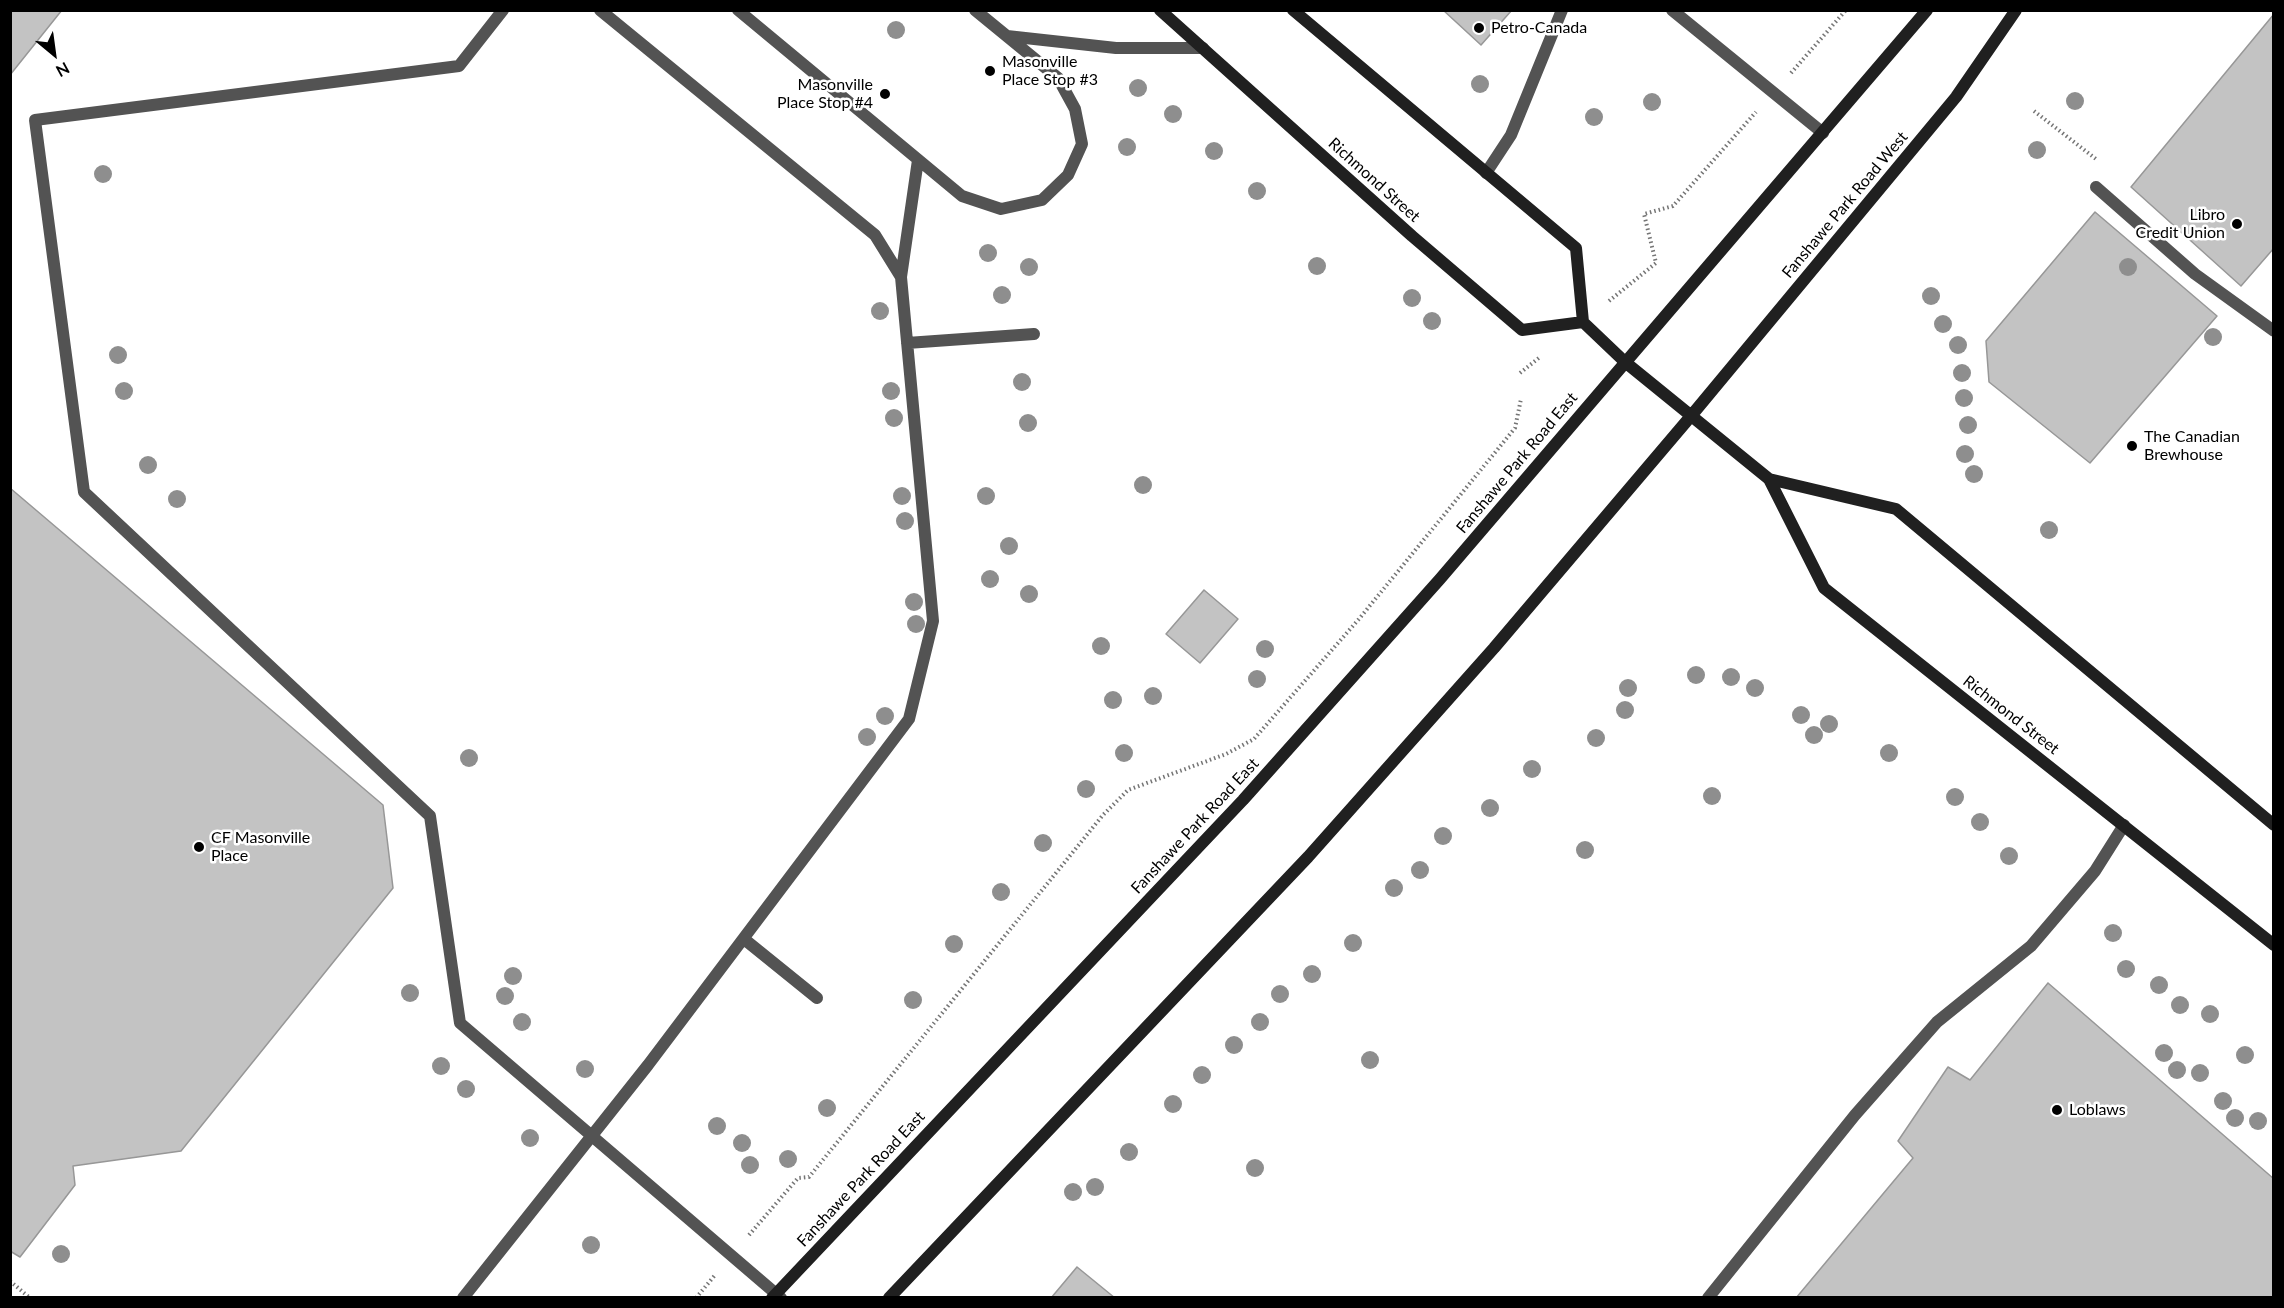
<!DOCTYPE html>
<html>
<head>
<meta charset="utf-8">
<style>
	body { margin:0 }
	#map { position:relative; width:2284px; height:1308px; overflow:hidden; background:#fff; font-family:Lato,sans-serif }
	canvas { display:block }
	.frame { position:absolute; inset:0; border:12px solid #000; pointer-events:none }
	.north { position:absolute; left:24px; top:24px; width:60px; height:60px; -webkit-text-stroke:4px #fff; paint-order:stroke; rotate:151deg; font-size:16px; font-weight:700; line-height:24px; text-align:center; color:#000 }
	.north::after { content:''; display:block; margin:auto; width:21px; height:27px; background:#000; clip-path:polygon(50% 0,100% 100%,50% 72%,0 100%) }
</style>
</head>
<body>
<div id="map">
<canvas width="2284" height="1308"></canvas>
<div class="frame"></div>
<div class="north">N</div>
</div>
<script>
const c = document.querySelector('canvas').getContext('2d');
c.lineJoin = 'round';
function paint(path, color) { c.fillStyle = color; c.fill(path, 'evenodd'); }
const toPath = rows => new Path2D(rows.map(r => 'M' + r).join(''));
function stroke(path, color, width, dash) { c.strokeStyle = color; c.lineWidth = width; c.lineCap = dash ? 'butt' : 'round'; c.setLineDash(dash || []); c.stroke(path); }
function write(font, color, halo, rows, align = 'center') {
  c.font = font + ' Lato,sans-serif'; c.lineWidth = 5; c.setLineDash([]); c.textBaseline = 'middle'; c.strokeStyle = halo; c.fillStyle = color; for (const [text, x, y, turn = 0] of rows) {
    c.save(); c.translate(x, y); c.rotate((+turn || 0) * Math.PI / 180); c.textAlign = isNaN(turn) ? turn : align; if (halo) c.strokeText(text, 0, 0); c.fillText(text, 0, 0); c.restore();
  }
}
const building = toPath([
	[10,10,62,10,10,75,10,10],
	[1443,10,1512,10,1481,45,1443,10],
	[2274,14,2274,248,2241,286,2131,187,2274,14],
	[2095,212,2217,316,2090,463,1989,382,1986,341,2095,212],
	[10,488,383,805,393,888,181,1151,73,1166,75,1185,20,1257,10,1251,10,488],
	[1204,590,1238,619,1200,663,1166,634,1204,590],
	[2048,983,2274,1179,2274,1298,1796,1298,1913,1158,1898,1141,1948,1067,1970,1080,2048,983],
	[1077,1267,1115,1298,1051,1298,1077,1267]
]);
const path = toPath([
	[1791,73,1846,10],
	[2034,111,2096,159],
	[1609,301,1656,263,1644,214,1673,206,1756,112],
	[1520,373,1540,357],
	[749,1235,798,1178,809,1177,1103,815,1128,790,1226,754,1254,739,1359,619,1515,428,1521,399],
	[10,1281,30,1298],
	[696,1298,715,1275]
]);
const lane = toPath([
	[503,10,459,66,35,120,84,492,430,816,460,1023,781,1298],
	[600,10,875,235,901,277],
	[738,10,962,196,1001,209,1042,200,1068,175,1082,144,1075,109,1058,78,975,10],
	[1672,10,1823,133],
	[1007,36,1116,48,1203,48],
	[1486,173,1511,135,1562,10],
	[2096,187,2195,274,2274,331],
	[907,343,1034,334],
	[744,939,817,998],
	[463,1298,648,1065,909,719,933,621,901,277,918,160],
	[1708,1298,1855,1115,1937,1022,2031,946,2095,871,2124,825]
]);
const secondary = toPath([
	[1160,10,1412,236,1522,330,1583,322],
	[1293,10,1576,248,1583,322,1625,362,1769,479,1824,588,2274,945],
	[1769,479,1896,509,2274,825],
	[772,1298,1243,800,1440,579,1927,10],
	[889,1298,1308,857,1494,648,1691,416,1956,97,2016,10]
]);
const trees = [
	[896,30],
	[1480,84],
	[1138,88],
	[2075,101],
	[1652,102],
	[1173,114],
	[1594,117],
	[1127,147],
	[2037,150],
	[1214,151],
	[103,174],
	[1257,191],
	[988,253],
	[1317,266],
	[1029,267],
	[2128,267],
	[1002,295],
	[1931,296],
	[1412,298],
	[880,311],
	[1432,321],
	[1943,324],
	[2213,337],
	[1958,345],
	[118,355],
	[1962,373],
	[1022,382],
	[124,391],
	[891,391],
	[1964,398],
	[894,418],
	[1028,423],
	[1968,425],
	[1965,454],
	[148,465],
	[1974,474],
	[1143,485],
	[902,496],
	[986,496],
	[177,499],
	[905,521],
	[2049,530],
	[1009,546],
	[990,579],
	[1029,594],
	[914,602],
	[916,624],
	[1101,646],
	[1265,649],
	[1696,675],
	[1731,677],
	[1257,679],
	[1628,688],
	[1755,688],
	[1153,696],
	[1113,700],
	[1625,710],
	[1801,715],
	[885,716],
	[1829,724],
	[1814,735],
	[867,737],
	[1596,738],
	[1124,753],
	[1889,753],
	[469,758],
	[1532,769],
	[1086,789],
	[1712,796],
	[1955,797],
	[1490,808],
	[1980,822],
	[1443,836],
	[1043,843],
	[1585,850],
	[2009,856],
	[1420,870],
	[1394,888],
	[1001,892],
	[2113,933],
	[1353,943],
	[954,944],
	[2126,969],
	[1312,974],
	[513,976],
	[2159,985],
	[410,993],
	[1280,994],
	[505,996],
	[913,1000],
	[2180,1005],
	[2210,1014],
	[522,1022],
	[1260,1022],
	[1234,1045],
	[2164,1053],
	[2245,1055],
	[1370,1060],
	[441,1066],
	[585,1069],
	[2177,1070],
	[2200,1073],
	[1202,1075],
	[466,1089],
	[2223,1101],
	[1173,1104],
	[827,1108],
	[2235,1118],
	[2258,1121],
	[717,1126],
	[530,1138],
	[742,1143],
	[1129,1152],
	[788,1159],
	[750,1165],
	[1255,1168],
	[1095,1187],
	[1073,1192],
	[591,1245],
	[61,1254]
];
const markers = [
	[1479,28,6,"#000"],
	[990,71,6,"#000"],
	[885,94,6,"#000"],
	[2237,224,6,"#000"],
	[2132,446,6,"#000"],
	[199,847,6,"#000"],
	[2057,1110,6,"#000"]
];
const poiNames = [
	["Petro-Canada",1491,28],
	["Masonville",1002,62],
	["Place Stop #3",1002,80],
	["Masonville",873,85,"right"],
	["Place Stop #4",873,103,"right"],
	["Libro",2225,215,"right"],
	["Credit Union",2225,233,"right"],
	["The Canadian",2144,437],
	["Brewhouse",2144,455],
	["CF Masonville",211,838],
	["Place",211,856],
	["Loblaws",2069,1110]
];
const streetNames = [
	["Richmond Street",1374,180,42],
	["Fanshawe Park Road West",1845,205,-50],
	["Fanshawe Park Road East",1517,463,-50],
	["Richmond Street",2011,715,38],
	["Fanshawe Park Road East",1195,826,-47],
	["Fanshawe Park Road East",861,1179,-47]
];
paint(building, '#c3c3c3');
stroke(building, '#979797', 1.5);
stroke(path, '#757575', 4, [1.5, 3]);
stroke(lane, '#535353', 12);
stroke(secondary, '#202020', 12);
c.fillStyle = '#8e8e8e';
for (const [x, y] of trees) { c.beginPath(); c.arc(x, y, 9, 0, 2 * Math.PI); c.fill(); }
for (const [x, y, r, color] of markers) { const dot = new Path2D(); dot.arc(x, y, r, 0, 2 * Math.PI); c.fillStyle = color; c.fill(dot); stroke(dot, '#fff', 2); }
write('16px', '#000', '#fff', poiNames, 'left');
write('16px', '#000', '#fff', streetNames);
</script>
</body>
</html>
